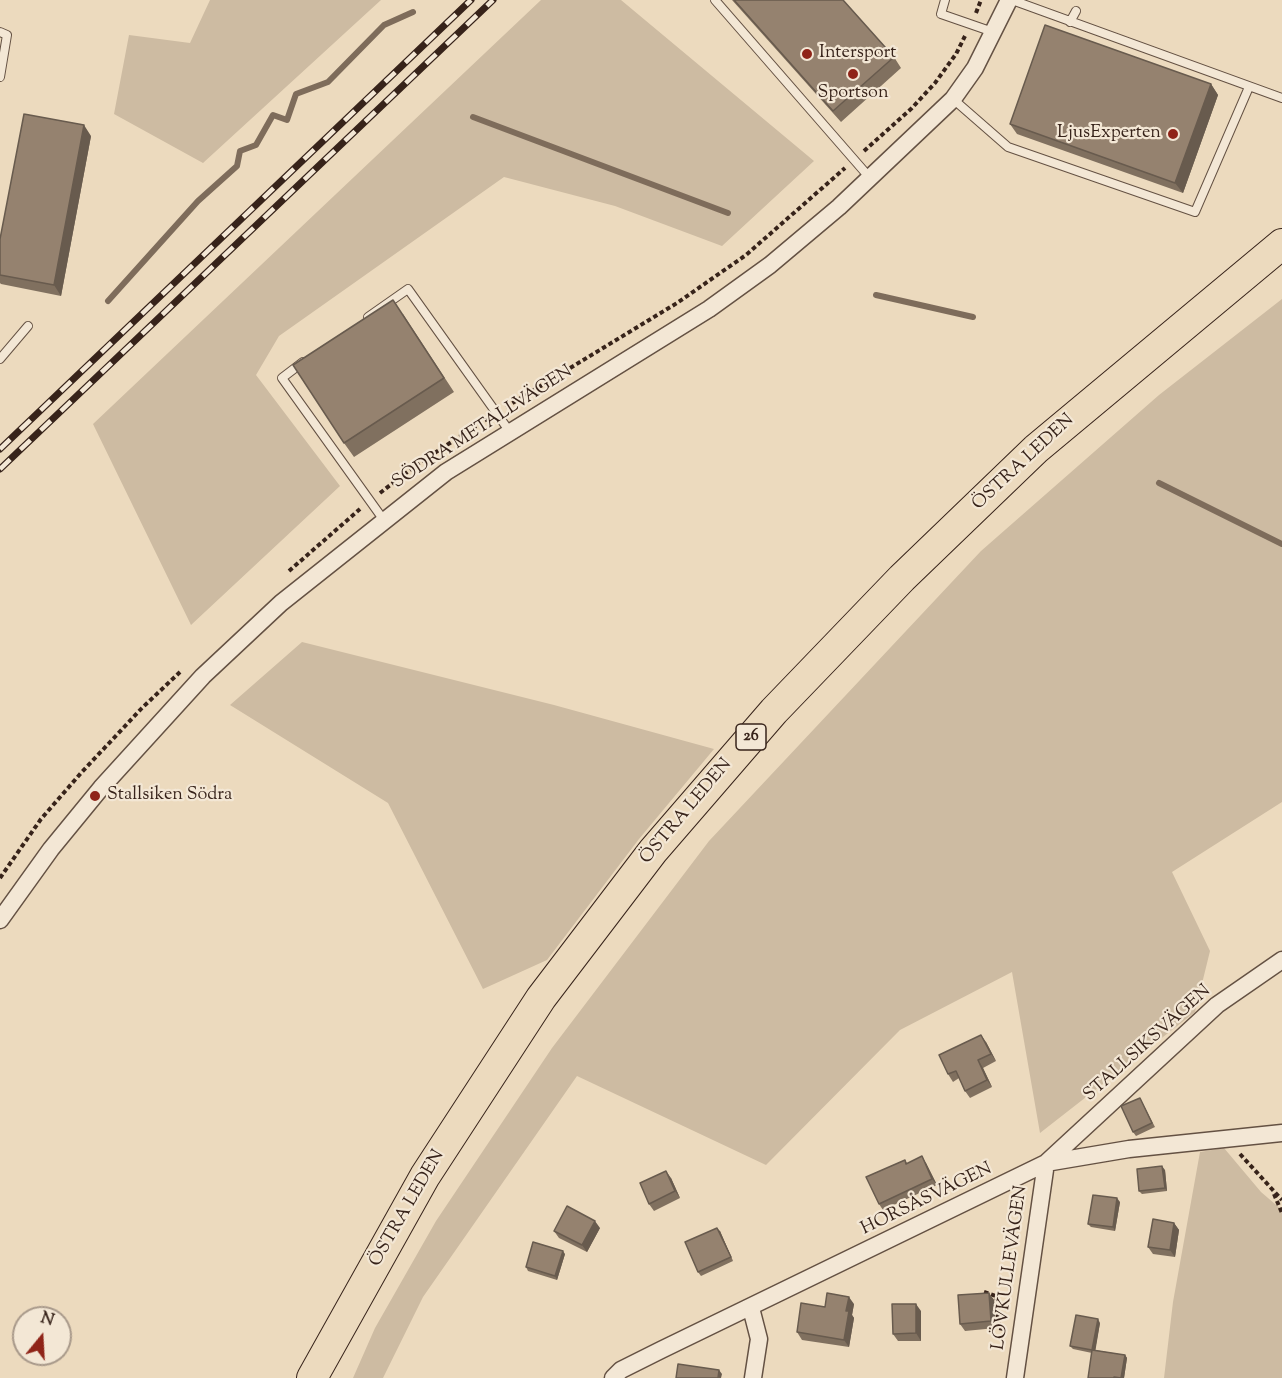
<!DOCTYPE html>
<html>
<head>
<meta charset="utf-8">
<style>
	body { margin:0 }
	#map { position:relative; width:1282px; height:1378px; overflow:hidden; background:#ecdabe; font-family:"Sorts Mill Goudy",serif }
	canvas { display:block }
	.north { position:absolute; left:12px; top:1306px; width:60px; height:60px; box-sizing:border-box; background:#f3e7d5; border:2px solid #a8998a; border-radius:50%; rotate:18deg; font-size:16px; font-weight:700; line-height:24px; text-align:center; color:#37231a }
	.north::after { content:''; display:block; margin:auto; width:21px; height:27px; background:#8f2418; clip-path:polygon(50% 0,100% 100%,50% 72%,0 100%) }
</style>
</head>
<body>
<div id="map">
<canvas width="1282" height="1378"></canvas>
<div class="north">N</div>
</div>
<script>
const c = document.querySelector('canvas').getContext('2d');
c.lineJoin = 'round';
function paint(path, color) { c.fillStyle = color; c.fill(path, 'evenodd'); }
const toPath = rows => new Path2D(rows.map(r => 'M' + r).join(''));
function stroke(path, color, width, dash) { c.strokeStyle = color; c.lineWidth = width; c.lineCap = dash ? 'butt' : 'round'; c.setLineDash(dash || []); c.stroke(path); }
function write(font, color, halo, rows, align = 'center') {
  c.font = font + ' "Sorts Mill Goudy",serif'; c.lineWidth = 4.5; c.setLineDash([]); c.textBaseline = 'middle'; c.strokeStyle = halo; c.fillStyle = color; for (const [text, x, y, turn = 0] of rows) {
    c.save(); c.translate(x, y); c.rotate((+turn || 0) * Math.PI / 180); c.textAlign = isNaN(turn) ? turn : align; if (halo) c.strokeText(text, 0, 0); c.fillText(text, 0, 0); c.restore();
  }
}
const green = toPath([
	[210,0,381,0,203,163,114,114,129,35,190,43],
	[541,0,621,0,814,161,722,246,615,206,504,177,279,336,256,375,340,486,191,625,93,424],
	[1282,299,1282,802,1172,872,1210,951,1195,1012,1040,1133,1012,972,900,1030,766,1165,577,1076,423,1297,383,1378,353,1378,375,1328,436,1221,552,1048,709,841,981,551,1159,395],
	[302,642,554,705,714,749,639,839,547,960,483,989,388,803,230,705],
	[1224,1148,1261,1192,1282,1210,1282,1378,1164,1378,1173,1302,1200,1152]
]);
const stream = toPath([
	[473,117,728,213],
	[876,295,973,317],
	[108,301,198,201,237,166,240,151,256,145,273,115,287,120,296,94,328,82,384,25,413,12],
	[1159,483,1282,544]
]);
const path = toPath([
	[976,13,981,0],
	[864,151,912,108,935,83,956,54,965,36],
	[506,407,677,303,746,255,845,168],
	[380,493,419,463,487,419],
	[289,571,360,509],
	[0,878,41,819,81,773,142,708,180,672],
	[1240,1154,1282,1200],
	[1274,1194,1282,1213],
	[984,1292,996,1296,999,1328,1004,1329]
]);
const lane = toPath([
	[715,0,870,178],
	[945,0,941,14,993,32],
	[1012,0,1282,98],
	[1070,22,1076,11],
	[0,32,7,35,0,77],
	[953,99,1008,147,1195,212,1249,87],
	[368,317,408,289,510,432],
	[0,359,28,326],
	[303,362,282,378,383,519]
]);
const street = toPath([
	[0,920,51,849,101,788,203,676,281,603,446,472,709,309,770,265,839,207,953,99,975,68,1009,0],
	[751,1308,759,1339,753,1378],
	[613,1378,621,1370,661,1350,1046,1163,1129,1149,1282,1133],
	[1015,1378,1046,1163,1217,1005,1282,960]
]);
const highway = toPath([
	[312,1378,425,1176,541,998,653,851,774,711,902,578,1036,449,1282,244]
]);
const rail = toPath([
	[0,449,471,0],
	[0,469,493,0]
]);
const wall = toPath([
	[732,0,843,0,894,57,901,68,841,122],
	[1211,84,1218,95,1183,193,1017,134,1010,124],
	[91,136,61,296,1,284,0,283,0,239],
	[403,314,454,392,354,457,344,443],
	[986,1042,996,1061,983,1068,992,1087,970,1098,965,1091,959,1078,953,1082,948,1074],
	[1140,1098,1155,1127,1136,1136,1133,1132],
	[905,1160,907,1163,926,1163,937,1185,883,1210,879,1204],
	[1165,1170,1167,1191,1142,1194,1139,1191],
	[671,1178,680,1198,654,1211,649,1204],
	[1120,1202,1115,1231,1091,1227,1088,1224],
	[1174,1223,1179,1230,1175,1257,1153,1254,1148,1247],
	[600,1228,587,1252,559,1238,554,1231],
	[720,1231,733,1261,701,1276,698,1272],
	[565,1254,557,1280,528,1271,526,1267],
	[989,1293,994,1300,996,1328,965,1331,960,1324],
	[854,1304,852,1315,854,1318,849,1347,802,1340,797,1332,825,1307],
	[921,1311,921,1341,898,1341,893,1334],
	[1100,1323,1095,1350,1125,1355,1127,1358,1124,1378,1088,1378,1092,1353,1073,1349,1070,1346]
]);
const shadedWall = toPath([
	[1211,84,1218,95,1183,193,1175,183],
	[84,125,91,136,61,296,54,285],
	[981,1035,986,1042,996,1061,991,1054],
	[978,1060,983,1068,992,1087,987,1080],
	[922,1156,926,1163,937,1185,932,1179],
	[1162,1166,1165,1170,1167,1191,1165,1188],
	[666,1171,671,1178,680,1198,675,1191],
	[1117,1198,1120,1202,1115,1231,1113,1227],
	[595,1221,600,1228,587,1252,582,1245],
	[1174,1223,1179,1230,1175,1257,1170,1250],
	[717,1228,720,1231,733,1261,731,1257],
	[563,1251,565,1254,557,1280,555,1276],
	[989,1293,994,1300,996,1328,991,1321],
	[849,1297,854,1304,852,1315,854,1318,849,1347,844,1340,846,1311],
	[916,1304,921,1311,921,1341,916,1333],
	[1098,1319,1100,1323,1095,1353,1092,1350],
	[1125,1355,1127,1358,1124,1378,1121,1378],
	[719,1370,722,1374,721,1378,718,1378]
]);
const building = toPath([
	[734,0,843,0,894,57,833,111,734,0],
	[1045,25,1211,84,1175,183,1010,124,1045,25],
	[24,114,84,125,54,285,0,275,0,239,24,114],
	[393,300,444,378,344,443,293,365,393,300],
	[981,1035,991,1054,978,1060,987,1080,965,1091,956,1071,948,1074,939,1055,981,1035],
	[1140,1098,1152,1123,1133,1132,1121,1106,1140,1098],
	[922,1156,932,1179,879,1204,866,1177,905,1160,906,1164,922,1156],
	[1162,1166,1165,1188,1139,1191,1137,1169,1162,1166],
	[666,1171,675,1191,649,1204,640,1183,666,1171],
	[1093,1195,1117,1198,1113,1227,1088,1224,1093,1195],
	[567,1206,595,1221,582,1245,554,1231,567,1206],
	[1153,1219,1174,1223,1170,1250,1148,1247,1153,1219],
	[717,1228,731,1257,698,1272,685,1242,717,1228],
	[533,1242,563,1251,555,1276,526,1267,533,1242],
	[827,1293,849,1297,846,1311,849,1311,844,1340,797,1332,801,1303,825,1307,827,1293],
	[989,1293,991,1321,960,1324,958,1295,989,1293],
	[892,1304,916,1304,916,1333,893,1334,892,1304],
	[1076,1315,1098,1319,1092,1350,1070,1346,1076,1315],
	[1092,1350,1125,1355,1121,1378,1114,1377,1114,1378,1088,1378,1092,1350],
	[678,1364,719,1370,718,1378,676,1378,678,1364]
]);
const markers = [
	[807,54,6,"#8f2418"],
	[853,74,6,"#8f2418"],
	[1173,134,6,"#8f2418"],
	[95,796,6,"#8f2418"]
];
const shields = [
	[751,737,30]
];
const shieldNames = [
	["26",751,737]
];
const poiNames = [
	["Intersport",819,54],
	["Sportson",853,94,"center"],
	["LjusExperten",1161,134,"right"],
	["Stallsiken Södra",107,796]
];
const streetNames = [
	["SÖDRA METALLVÄGEN",483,428,-33],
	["ÖSTRA LEDEN",1024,463,-43],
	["ÖSTRA LEDEN",687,812,-50],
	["STALLSIKSVÄGEN",1148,1044,-42],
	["HORSÅSVÄGEN",927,1200,-26],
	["ÖSTRA LEDEN",408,1209,-60],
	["LÖVKULLEVÄGEN",1011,1268,-82]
];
paint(green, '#cdbba2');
stroke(stream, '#7e6c5b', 6);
stroke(lane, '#645143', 10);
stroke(street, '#645143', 19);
stroke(highway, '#37231a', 32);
stroke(path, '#37231a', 4, [4.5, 3]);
stroke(lane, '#f3e7d5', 8);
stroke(street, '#f3e7d5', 16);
stroke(highway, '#ecdabe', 30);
stroke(rail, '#37231a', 7);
stroke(rail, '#f3e7d5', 4.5, [14]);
paint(wall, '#80705f');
paint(shadedWall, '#685b4e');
paint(building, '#95826f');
stroke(building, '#685b4e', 1.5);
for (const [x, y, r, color] of markers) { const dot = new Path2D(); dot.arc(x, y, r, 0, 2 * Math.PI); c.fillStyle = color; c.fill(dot); stroke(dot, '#f3e7d5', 2); }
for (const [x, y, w] of shields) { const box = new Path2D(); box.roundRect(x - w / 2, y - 13, w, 26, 4.5); c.fillStyle = '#f3e7d5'; c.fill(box); stroke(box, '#37231a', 1.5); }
write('bold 16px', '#37231a', null, shieldNames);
write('18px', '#37231a', '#f3e7d5', poiNames, 'left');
write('18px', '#37231a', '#f3e7d5', streetNames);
</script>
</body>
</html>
